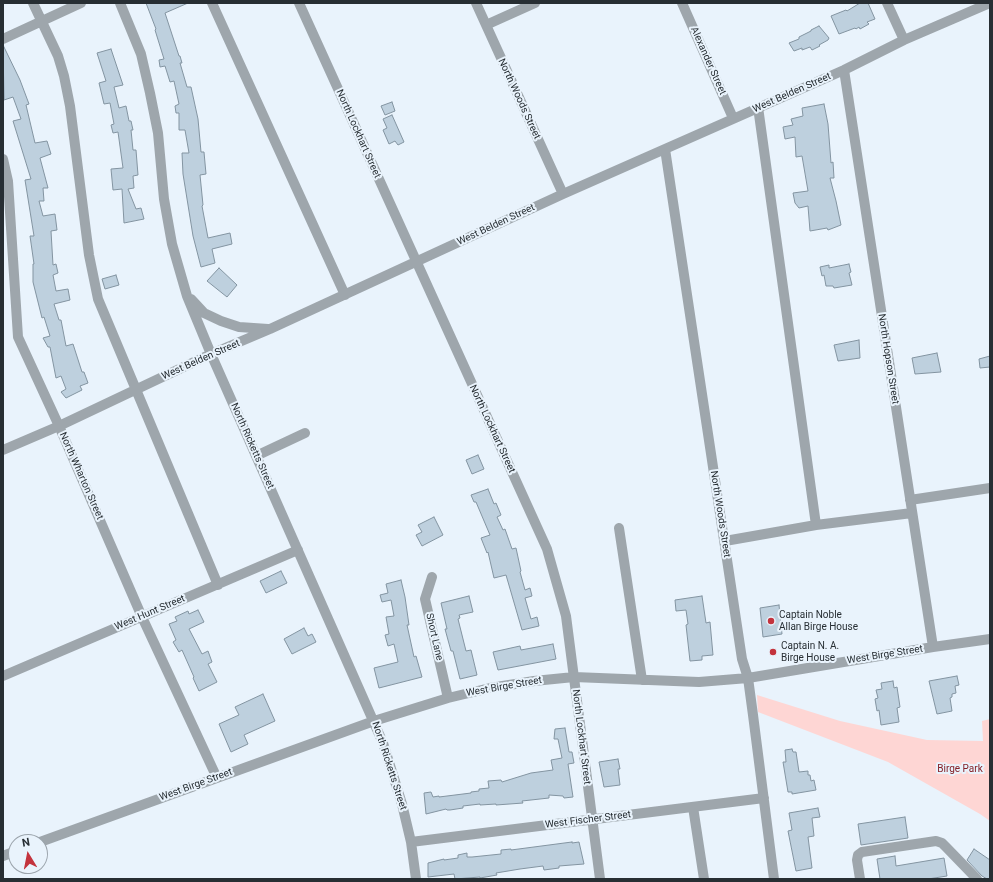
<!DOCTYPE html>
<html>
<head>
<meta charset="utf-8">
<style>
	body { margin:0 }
	#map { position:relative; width:993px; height:882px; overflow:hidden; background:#e9f3fc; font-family:Roboto,sans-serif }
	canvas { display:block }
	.frame { position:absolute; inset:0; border:4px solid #272e33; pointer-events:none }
	.north { position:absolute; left:8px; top:834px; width:40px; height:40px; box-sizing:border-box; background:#e9f3fc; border:1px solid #9ba4ac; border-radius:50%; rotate:350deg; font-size:11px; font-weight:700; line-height:16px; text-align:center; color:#272e33 }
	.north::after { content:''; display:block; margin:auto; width:14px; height:18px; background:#c3333d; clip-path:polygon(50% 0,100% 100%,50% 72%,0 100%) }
</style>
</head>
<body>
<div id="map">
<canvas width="993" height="882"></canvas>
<div class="frame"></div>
<div class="north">N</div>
</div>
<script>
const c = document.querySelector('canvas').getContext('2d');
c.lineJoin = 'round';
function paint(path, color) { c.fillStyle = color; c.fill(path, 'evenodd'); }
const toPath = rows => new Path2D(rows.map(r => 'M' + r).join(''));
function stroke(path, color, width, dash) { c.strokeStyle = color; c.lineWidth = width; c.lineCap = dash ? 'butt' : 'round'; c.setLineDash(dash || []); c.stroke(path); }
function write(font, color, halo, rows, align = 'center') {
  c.font = font + ' Roboto,sans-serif'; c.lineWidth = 4; c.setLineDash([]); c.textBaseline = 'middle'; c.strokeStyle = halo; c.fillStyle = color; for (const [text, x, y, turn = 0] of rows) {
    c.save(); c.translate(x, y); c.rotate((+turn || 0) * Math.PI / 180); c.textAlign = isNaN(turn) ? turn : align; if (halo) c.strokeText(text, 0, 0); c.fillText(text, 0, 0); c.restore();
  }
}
const green = toPath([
	[757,695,840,721,927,740,983,741,982,721,990,719,990,821,980,814,888,762,758,712]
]);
const building = toPath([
	[146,3,188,3,165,13,179,56,180,56,182,63,180,63,187,87,191,87,198,119,201,152,204,152,206,174,200,175,203,205,202,206,208,238,230,233,232,244,212,249,215,263,201,267,193,236,183,174,182,153,189,153,185,130,179,130,179,113,176,113,175,106,179,104,174,81,170,82,165,66,160,67,159,60,164,59,155,30,156,29,146,3],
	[860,3,868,3,875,19,867,22,869,24,860,29,859,27,856,29,855,28,839,34,831,16,846,10,847,11,860,3],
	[819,26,829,38,828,40,819,45,820,46,812,50,810,47,802,50,802,48,794,51,789,43,799,39,799,37,811,31,811,30,819,26],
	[3,45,20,80,29,104,26,105,35,143,47,141,51,154,40,158,48,188,43,188,44,201,39,201,43,216,55,214,57,230,51,231,53,265,56,264,58,273,53,275,56,291,68,289,70,300,54,304,59,320,61,320,66,346,73,344,82,372,84,372,88,383,80,386,82,390,66,398,61,392,66,389,61,376,56,378,50,347,48,347,43,338,50,336,44,317,42,318,33,282,33,264,34,264,30,236,34,236,25,180,31,179,13,121,21,119,13,97,4,100,3,45],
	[111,49,123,85,114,87,119,108,126,106,129,121,131,121,133,130,131,130,133,150,136,150,138,175,133,176,134,188,128,189,136,209,141,208,144,219,124,223,122,189,113,190,111,169,123,168,118,132,113,133,111,125,114,124,110,103,104,104,99,83,106,81,97,53,111,49],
	[392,102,395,111,385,115,381,106,392,102],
	[824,104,828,124,831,163,833,162,834,178,830,178,836,201,841,225,828,230,827,228,810,231,808,206,799,208,795,203,793,193,808,191,802,156,796,157,795,137,785,139,783,127,793,125,791,119,803,116,802,108,824,104],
	[392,115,404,142,398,145,395,141,389,144,383,130,387,128,383,119,392,115],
	[849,264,851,272,849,273,852,285,834,288,833,286,826,286,824,275,822,276,820,267,829,265,829,268,849,264],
	[219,268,237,285,227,297,207,281,219,268],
	[116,275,119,285,105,289,102,279,116,275],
	[859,340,860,358,838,361,834,345,859,340],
	[937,353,941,372,915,374,912,358,937,353],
	[990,356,990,367,980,368,979,359,990,356],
	[478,455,484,469,472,474,466,460,478,455],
	[488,489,494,504,496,503,501,515,497,517,503,530,505,529,512,549,516,548,521,571,520,572,525,590,530,588,532,596,525,598,531,619,537,617,539,626,522,630,506,575,494,578,488,552,487,553,481,538,490,535,476,502,474,502,471,495,488,489],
	[434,517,443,535,422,546,416,535,422,532,418,525,434,517],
	[281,571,287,583,266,593,260,581,281,571],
	[401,580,405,597,409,625,407,625,414,657,416,656,422,677,379,688,374,668,398,662,394,644,388,646,385,635,389,634,386,617,394,616,391,600,382,602,380,595,388,593,386,584,401,580],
	[469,596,473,612,459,615,460,618,458,619,466,651,471,650,477,675,460,679,453,651,451,651,445,629,447,629,441,603,469,596],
	[702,596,706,623,710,622,713,655,702,656,702,660,690,661,686,625,688,624,686,610,676,611,675,600,702,596],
	[779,605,782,634,763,637,760,608,779,605],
	[198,610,204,622,189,629,202,654,208,651,212,662,208,664,217,682,199,691,193,678,194,677,182,650,179,652,173,642,176,640,169,624,177,621,175,617,188,611,189,614,198,610],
	[304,628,308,636,312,634,316,642,292,654,284,639,304,628],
	[553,644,556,659,498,670,493,652,520,646,521,650,553,644],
	[957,676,959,685,955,686,956,693,952,694,952,697,950,698,952,711,937,714,929,681,957,676],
	[893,681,894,688,897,687,900,707,897,708,899,722,881,725,879,710,877,711,875,699,878,698,876,690,882,689,881,683,893,681],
	[263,694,275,721,244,735,248,744,231,752,219,724,239,715,235,707,263,694],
	[565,728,569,752,572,752,574,763,568,764,573,797,564,798,563,796,549,795,549,798,522,801,523,803,496,805,496,804,480,805,480,804,463,806,463,808,450,810,447,810,446,809,426,814,424,793,431,792,433,797,439,796,439,797,471,793,471,792,479,791,479,789,489,788,488,781,501,780,502,782,531,773,553,770,551,760,562,758,558,739,554,739,555,729,565,728],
	[792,749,793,752,796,752,799,772,808,771,808,775,810,775,811,781,814,780,816,790,792,794,792,792,788,792,783,762,786,762,785,750,792,749],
	[618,759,620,769,618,769,620,785,604,787,599,762,618,759],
	[818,808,820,817,812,818,814,836,808,837,812,868,796,871,788,831,792,830,789,813,818,808],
	[905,817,908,838,861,845,858,824,905,817],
	[572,842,572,843,579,842,584,864,559,866,559,868,544,870,543,866,520,869,496,873,497,875,480,878,480,877,455,879,454,874,428,877,428,863,444,859,444,860,458,858,458,855,467,853,467,857,472,857,501,854,501,850,511,849,511,850,572,842],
	[974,849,990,860,990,879,987,879,982,876,967,860,974,849],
	[895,856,896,866,944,858,947,876,928,879,880,879,877,859,895,856]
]);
const minor = toPath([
	[33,3,58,56,64,76,70,106,89,255,98,299,218,585],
	[120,3,141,54,150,93,158,133,164,199,172,244,187,296,211,354,383,743,402,804,411,842,416,879],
	[212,3,345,295],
	[299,3,547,549,566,616,600,879],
	[476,3,563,194],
	[682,3,733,118],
	[887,3,904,40],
	[486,25,535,3],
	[3,39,81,3],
	[844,70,933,647],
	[758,107,816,525],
	[665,149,742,659,748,678,753,715,774,879],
	[3,159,8,181,18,337,59,426,142,617,217,778],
	[191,299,204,313,221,321,239,327,268,329],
	[3,450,59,426,211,354,270,329,563,194,844,70,904,40,990,3],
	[256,456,305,433],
	[910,500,990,488],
	[619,528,642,680],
	[725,541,816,525,912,513],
	[432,577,425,599,448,698],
	[3,676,298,550],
	[693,807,704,879],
	[40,842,374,721,448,698,490,688,534,681,574,677,699,682,748,678,933,647,990,639],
	[411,842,764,798],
	[3,856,16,851],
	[860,879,857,860,858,855,862,852,936,841,942,843,946,847,977,879]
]);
const markers = [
	[771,621,4,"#c3333d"],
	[773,652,4,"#c3333d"]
];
const streetNames = [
	["Alexander Street",708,61,66],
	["West Belden Street",792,93,-24],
	["North Woods Street",519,99,65],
	["North Lockhart Street",358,134,66],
	["West Belden Street",496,225,-25],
	["North Hopson Street",888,359,81],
	["West Belden Street",201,360,-24],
	["North Lockhart Street",492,429,65],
	["North Ricketts Street",252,446,66],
	["North Wharton Street",81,476,66],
	["North Woods Street",720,514,81],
	["West Hunt Street",150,613,-23],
	["Short Lane",434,637,77],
	["West Birge Street",885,655,-9],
	["West Birge Street",504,687,-10],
	["North Lockhart Street",581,737,83],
	["North Ricketts Street",389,766,72],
	["West Birge Street",196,785,-20],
	["West Fischer Street",588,820,-7]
];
const poiNames = [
	["Captain Noble",779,615],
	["Allan Birge House",779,627],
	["Captain N. A.",781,646],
	["Birge House",781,658]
];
const parkNames = [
	["Birge Park",960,769]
];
paint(green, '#fed6d4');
paint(building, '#bed0de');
stroke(building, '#8394a1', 1);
stroke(minor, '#9ea6ac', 10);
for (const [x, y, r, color] of markers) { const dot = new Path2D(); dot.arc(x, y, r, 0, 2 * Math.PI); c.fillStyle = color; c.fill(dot); stroke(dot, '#e9f3fc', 1.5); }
write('10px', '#272e33', '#e9f3fc', streetNames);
write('10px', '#272e33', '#e9f3fc', poiNames, 'left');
write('10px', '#842027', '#e9f3fc', parkNames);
</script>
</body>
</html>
